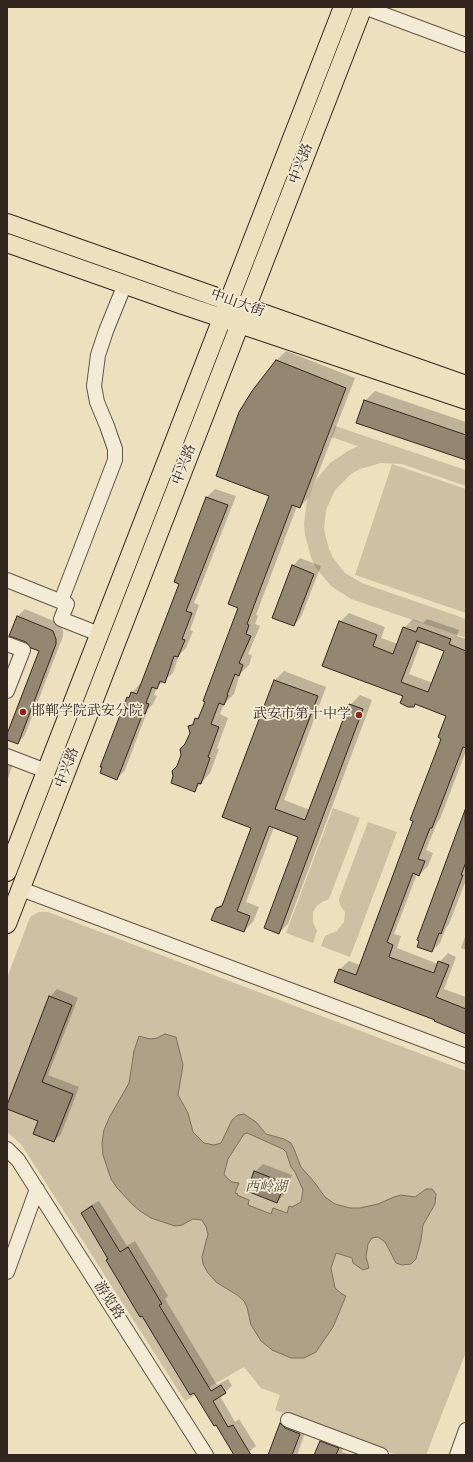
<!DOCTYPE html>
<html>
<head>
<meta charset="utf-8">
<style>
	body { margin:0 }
	#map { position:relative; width:473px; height:1462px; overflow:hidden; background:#ede0be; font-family:"IM FELL DW Pica",serif }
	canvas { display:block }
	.frame { position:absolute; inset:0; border:8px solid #33261e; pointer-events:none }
</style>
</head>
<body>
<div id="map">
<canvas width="473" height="1462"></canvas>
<div class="frame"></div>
</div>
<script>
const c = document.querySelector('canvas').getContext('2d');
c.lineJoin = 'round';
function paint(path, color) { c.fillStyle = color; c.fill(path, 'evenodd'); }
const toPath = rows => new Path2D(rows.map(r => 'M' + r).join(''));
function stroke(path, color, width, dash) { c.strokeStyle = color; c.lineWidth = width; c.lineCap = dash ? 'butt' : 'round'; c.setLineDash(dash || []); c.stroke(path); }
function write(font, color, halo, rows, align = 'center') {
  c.font = font + ' "IM FELL DW Pica","Noto Serif SC",serif'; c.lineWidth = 3.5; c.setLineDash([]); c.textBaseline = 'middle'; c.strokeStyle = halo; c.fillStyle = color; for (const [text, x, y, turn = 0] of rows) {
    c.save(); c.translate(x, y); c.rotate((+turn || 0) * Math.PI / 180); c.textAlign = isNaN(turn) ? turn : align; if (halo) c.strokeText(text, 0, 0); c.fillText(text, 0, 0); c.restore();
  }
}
const green = toPath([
	[335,426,466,470,466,486,402,464,381,463,360,469,351,474,335,490,326,510,324,529,329,549,333,558,345,573,362,583,466,619,466,638,351,599,331,586,316,568,311,557,305,535,304,523,307,500,316,480,330,463,348,451,358,446,331,437],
	[392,464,466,489,466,613,355,575],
	[333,808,360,818,329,899,322,902,317,906,313,912,313,922,317,931,313,943,286,933],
	[368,822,397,832,350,957,321,946,325,936,337,931,344,922,345,912,340,905,339,899],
	[39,912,48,912,466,1071,466,1352,426,1455,397,1455,275,1410,280,1395,261,1388,244,1367,185,1401,21,1144,7,1132,7,978,30,917]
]);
const water = toPath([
	[165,1034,176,1037,183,1065,178,1095,188,1113,193,1132,204,1143,214,1145,221,1143,232,1120,238,1115,244,1114,256,1122,266,1134,284,1139,291,1143,294,1149,301,1167,315,1183,325,1197,335,1204,350,1208,360,1208,378,1204,394,1197,401,1195,415,1197,426,1189,432,1189,436,1194,435,1204,423,1225,421,1240,416,1259,411,1264,402,1265,396,1263,385,1242,378,1237,372,1238,368,1244,366,1257,369,1268,363,1270,353,1263,352,1258,336,1253,331,1268,335,1288,342,1294,346,1296,333,1327,316,1352,304,1358,291,1358,272,1350,261,1341,251,1325,247,1307,244,1301,237,1295,216,1282,208,1273,203,1264,202,1257,208,1234,206,1227,202,1220,193,1219,182,1225,175,1226,151,1218,140,1211,133,1205,117,1188,111,1179,103,1155,102,1143,104,1130,109,1118,129,1083,134,1051,139,1036,150,1039,157,1038,165,1034],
	[247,1133,283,1149,286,1152,291,1167,295,1172,303,1190,301,1202,292,1207,289,1206,287,1213,273,1208,271,1214,248,1205,249,1200,237,1195,238,1194,235,1193,239,1183,232,1182,227,1178,224,1174,228,1159,244,1134,247,1133]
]);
const shadow = toPath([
	[286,351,355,378,309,497,300,507,297,506,256,615,258,616,255,624,260,626,248,654,252,655,249,665,240,674,234,694,224,704,220,714,228,718,217,748,219,749,210,773,194,791,178,766,191,733,189,726,201,714,239,607,270,496,276,361],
	[375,391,466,422,466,459,365,401],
	[215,489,236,496,194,603,199,605,190,630,193,631,186,648,179,655,173,673,157,687,154,695,157,696,153,704,148,709,125,770,117,779,102,766,128,697,140,684,142,685,180,583,175,581,207,497],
	[300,558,321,566,301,617,294,625,293,566],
	[25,609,61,624,63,631,63,636,25,735,18,743,7,739,7,737,40,650,27,641,17,617],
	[349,613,385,627,381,638,398,644,404,628,413,619,423,623,427,619,459,630,457,636,466,639,466,751,440,819,437,823,426,850,433,853,428,866,419,875,417,874,394,934,401,936,397,948,438,964,448,953,456,957,444,989,466,997,466,1033,436,1019,336,981,340,969,349,961,360,965,415,821,443,738,447,715,416,703,413,706,340,622],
	[421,642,445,651,433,683,409,674],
	[284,671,326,687,284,800,310,810,350,705,360,695,372,700,288,924,279,933,300,836,274,827,246,902,259,907,253,922,244,931,217,909,225,900,253,828,223,817,275,680],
	[7,758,14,761,7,781],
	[466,810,466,880,449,924,446,928,440,943,432,951,456,838],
	[466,934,466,950,461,948],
	[57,989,78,998,48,1075,79,1087,61,1134,54,1141,39,1120,7,1107,50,997],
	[263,1164,292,1175,284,1194,277,1202,255,1172],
	[99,1201,127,1246,135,1241,168,1296,165,1299,217,1385,228,1379,232,1386,220,1396,235,1422,239,1419,256,1446,245,1455,235,1455,109,1259,82,1214,88,1207],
	[289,1416,308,1425,297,1455,269,1455,281,1424],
	[329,1433,346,1440,342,1452,350,1455,316,1455,321,1442]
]);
const building = toPath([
	[276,360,346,388,300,508,292,505,247,624,249,625,246,634,251,636,239,663,243,665,239,676,235,674,227,695,228,695,224,705,219,703,211,724,219,727,208,757,210,758,201,784,198,783,195,792,171,783,173,776,172,771,177,766,181,755,180,749,185,744,190,733,188,726,193,725,195,718,198,719,205,702,203,701,238,608,228,604,269,496,216,476,239,412,252,391,276,360],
	[364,400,466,435,466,460,356,423,364,400],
	[206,497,228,505,186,611,192,613,182,639,185,640,178,657,174,656,165,683,160,681,157,689,152,687,146,703,149,704,145,714,143,713,117,780,100,773,102,767,100,767,127,697,129,698,131,692,137,694,179,584,174,582,206,497],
	[292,565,314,574,294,626,272,618,292,565],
	[17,616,49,629,53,631,56,639,56,644,18,744,7,740,7,734,39,651,31,648,26,642,9,636,17,616],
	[339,621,377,635,373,646,393,654,403,627,416,632,418,627,451,639,449,644,466,651,466,748,463,747,432,828,430,828,418,859,425,861,419,876,413,873,387,942,393,945,389,957,434,973,438,961,449,965,436,997,466,1009,466,1034,434,1021,435,1020,334,982,339,969,356,975,413,821,410,820,441,739,438,737,446,716,415,704,414,707,408,707,400,703,403,696,322,666,339,621],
	[417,641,444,651,428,692,401,682,417,641],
	[274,680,318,696,275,809,305,820,349,704,363,709,279,934,264,928,298,837,269,826,237,911,250,916,244,932,211,920,216,908,222,906,251,828,222,817,274,680],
	[465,810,466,862,461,875,463,875,445,923,441,934,439,933,432,952,417,947,419,941,417,940,465,810],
	[49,996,72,1005,42,1082,73,1094,54,1142,33,1134,38,1121,7,1109,7,1105,49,996],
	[254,1171,285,1183,277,1203,247,1191,254,1171],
	[92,1206,120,1252,128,1247,162,1304,159,1305,211,1391,221,1385,226,1393,213,1401,228,1427,233,1425,251,1455,234,1455,216,1425,214,1426,194,1393,190,1395,142,1316,140,1317,106,1260,108,1259,81,1213,92,1206],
	[280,1423,285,1428,300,1434,292,1455,268,1455,280,1423],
	[320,1441,339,1448,336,1455,314,1455,320,1441]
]);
const minor = toPath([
	[364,7,466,45],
	[7,580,67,604,61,619,99,634],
	[61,601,115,460,115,449,107,426,97,402,94,386,98,355,106,331,125,284],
	[7,644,23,650,7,691],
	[7,756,46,771],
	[21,889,466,1056],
	[7,1149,18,1160,206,1455],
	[7,1272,37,1189],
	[288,1420,381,1455],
	[457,1455,466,1430]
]);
const major = toPath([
	[7,223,466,385],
	[7,243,180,304,466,400],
	[7,872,343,7],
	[7,924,363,7]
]);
const markers = [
	[23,712,4,"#8f2418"],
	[359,715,4,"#8f2418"]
];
const streetNames = [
	["中兴路",302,164,-69],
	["中山大街",237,304,20],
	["中兴路",185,465,-69],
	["中兴路",68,768,-69],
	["游览路",108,1301,57]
];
const poiNames = [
	["邯郸学院武安分院",31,712],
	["武安市第十中学",351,715,"right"]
];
const parkNames = [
	["西岭湖",266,1188]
];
paint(green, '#cdc0a3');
paint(water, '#aea188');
stroke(water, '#7d705e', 1);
paint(shadow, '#0003');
paint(building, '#948771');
stroke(building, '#33261e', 1);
stroke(minor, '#625446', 16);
stroke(major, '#33261e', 20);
stroke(minor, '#f3ebd5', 14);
stroke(major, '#ede0be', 18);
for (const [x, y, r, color] of markers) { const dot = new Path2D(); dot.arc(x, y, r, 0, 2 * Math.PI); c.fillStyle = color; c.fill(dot); stroke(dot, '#f3ebd5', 1.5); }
write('14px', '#33261e', '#f3ebd5', streetNames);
write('14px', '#33261e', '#f3ebd5', poiNames, 'left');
write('italic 14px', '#5a4c3f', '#f3ebd5', parkNames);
</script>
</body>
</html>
